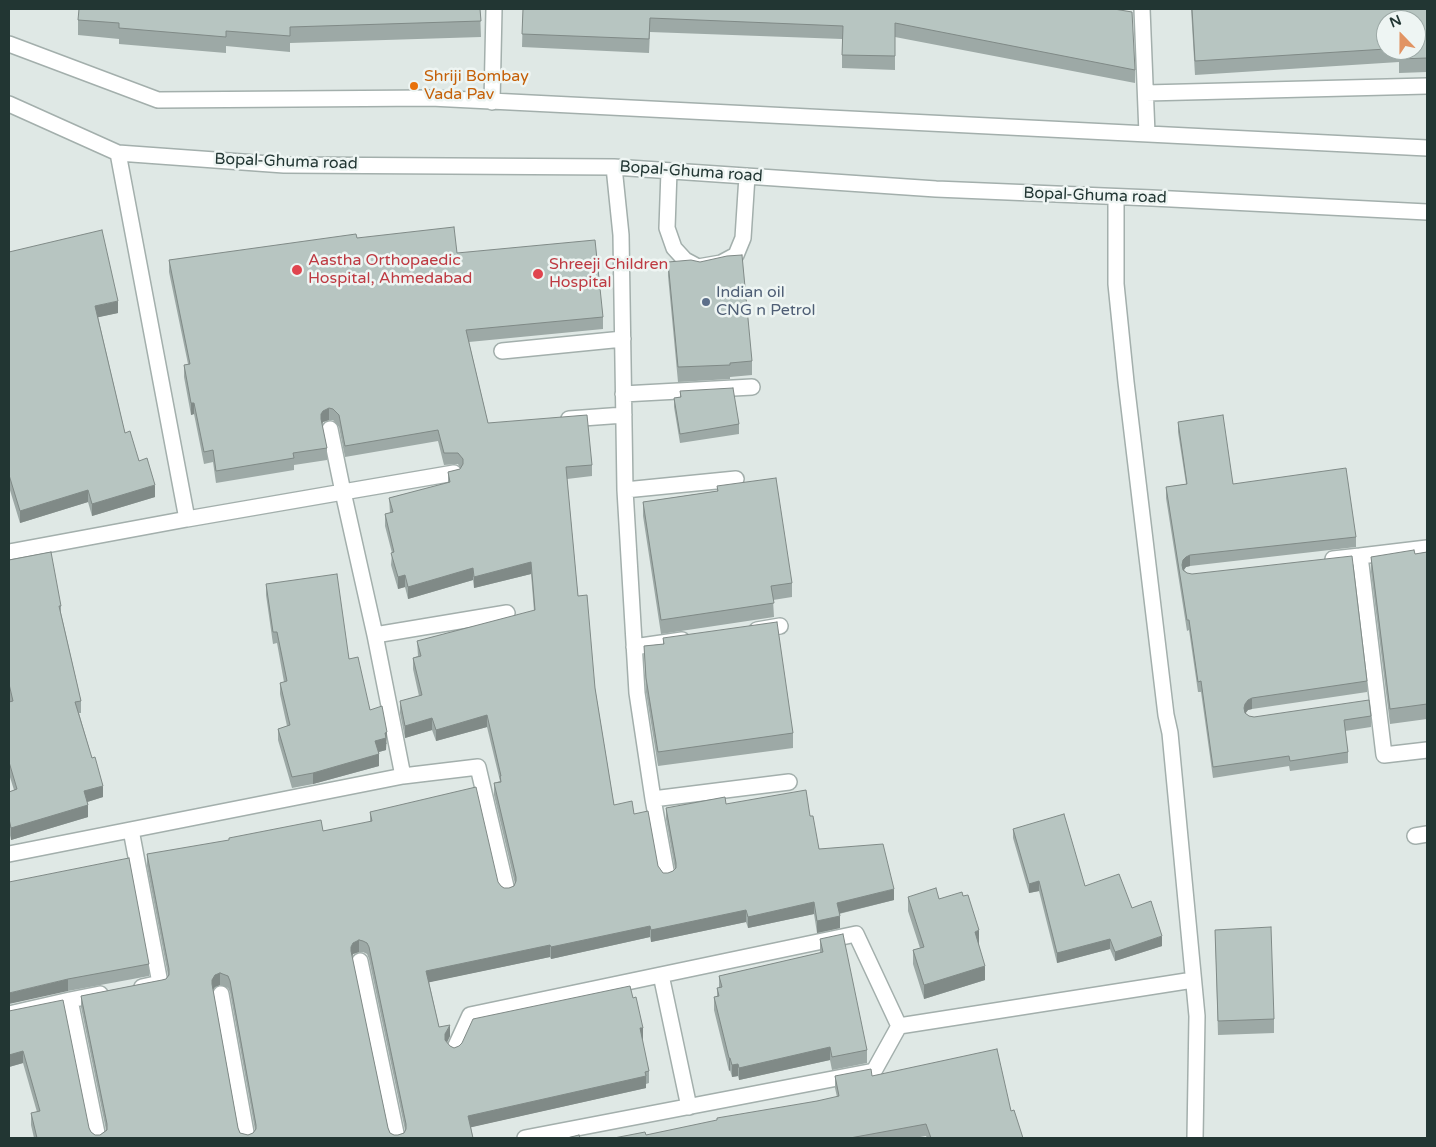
<!DOCTYPE html>
<html>
<head>
<meta charset="utf-8">
<style>
	body { margin:0 }
	#map { position:relative; width:1436px; height:1147px; overflow:hidden; background:#dfe8e5; font-family:"Varela Round",sans-serif }
	canvas { display:block }
	.frame { position:absolute; inset:0; border:10px solid #223633; pointer-events:none }
	.north { position:absolute; left:1376px; top:10px; width:50px; height:50px; box-sizing:border-box; background:#eef5f3; border:1px solid #9ca9a6; border-radius:50%; rotate:338deg; font-size:14px; font-weight:700; line-height:20px; text-align:center; color:#223633 }
	.north::after { content:''; display:block; margin:auto; width:18px; height:22px; background:#e19463; clip-path:polygon(50% 0,100% 100%,50% 72%,0 100%) }
</style>
</head>
<body>
<div id="map">
<canvas width="1436" height="1147"></canvas>
<div class="frame"></div>
<div class="north">N</div>
</div>
<script>
const c = document.querySelector('canvas').getContext('2d');
c.lineJoin = 'round';
const toPath = rows => new Path2D(rows.map(r => 'M' + r).join(''));
function stroke(path, color, width, dash) { c.strokeStyle = color; c.lineWidth = width; c.lineCap = dash ? 'butt' : 'round'; c.setLineDash(dash || []); c.stroke(path); }
function paint(path, color) { c.fillStyle = color; c.fill(path, 'evenodd'); }
function write(font, color, halo, rows, align = 'center') {
  c.font = font + ' "Varela Round",sans-serif'; c.lineWidth = 5; c.setLineDash([]); c.textBaseline = 'middle'; c.strokeStyle = halo; c.fillStyle = color; for (const [text, x, y, turn = 0] of rows) {
    c.save(); c.translate(x, y); c.rotate((+turn || 0) * Math.PI / 180); c.textAlign = isNaN(turn) ? turn : align; if (halo) c.strokeText(text, 0, 0); c.fillText(text, 0, 0); c.restore();
  }
}
const minor = toPath([
	[1142,9,1147,134],
	[9,44,158,100,431,98,1427,148],
	[1146,93,1427,86],
	[492,102,494,9],
	[9,104,118,153,284,165,614,167,936,189,1152,198,1427,212],
	[614,167,621,235,625,490,637,693,653,799,789,782],
	[669,171,667,228,674,248,685,260,698,267,721,263,736,255,743,238,747,176],
	[1116,197,1116,284,1126,382,1166,715,1170,733,1197,1016,1195,1138],
	[502,351,623,339],
	[623,394,752,387],
	[569,419,624,415],
	[330,429,343,492,454,473],
	[625,490,736,479],
	[187,519,343,492,375,635,403,776],
	[9,552,187,519,118,153],
	[1360,556,1427,548],
	[1333,559,1360,556,1384,755,1427,750],
	[757,630,780,626],
	[375,635,507,613],
	[634,647,682,640],
	[653,799,667,876],
	[131,830,160,983,142,987],
	[1415,836,1427,834],
	[9,854,403,776,478,767,507,891],
	[360,961,397,1138],
	[661,975,689,1107],
	[221,994,247,1138],
	[70,1000,98,1138],
	[9,1014,70,1000,100,994],
	[454,1050,470,1015,856,934,899,1026],
	[525,1138,874,1071,899,1026,1193,980]
]);
const wall = toPath([
	[480,9,481,37,290,43,290,52,226,46,226,53,119,44,119,39,78,35,78,20],
	[523,9,1114,9,1135,70,1135,83,895,37,895,70,842,68,842,39,650,32,649,53,522,47],
	[1191,9,1427,9,1427,72,1399,73,1399,62,1195,75],
	[1386,20,1416,50,1386,50],
	[357,238,457,253,603,317,603,329,469,342,488,423,592,465,592,476,567,479,578,596,595,688,614,805,634,814,658,866,663,873,668,873,673,871,675,869,666,819,666,808,726,804,810,816,819,849,894,900,839,914,840,928,817,933,814,914,748,928,746,922,651,942,650,937,551,959,550,957,429,982,439,1027,450,1036,447,1043,450,1046,454,1048,633,998,643,1039,642,1040,649,1071,649,1083,646,1084,646,1088,471,1127,473,1138,34,1138,31,1125,31,1113,37,1112,23,1063,9,1067,9,1011,89,1128,91,1132,95,1135,100,1135,106,1130,81,1007,81,996,162,980,166,979,168,975,147,866,147,854,323,831,370,822,370,812,498,882,501,886,504,888,509,888,514,886,515,884,494,795,494,783,500,781,487,727,436,741,432,730,405,738,400,713,400,701,419,696,413,669,413,658,418,656,417,641,534,611,531,574,474,588,473,580,408,599,405,587,398,589,391,565,392,553,385,526,385,514,390,513,389,498,448,483,448,472,460,469,460,468,458,464,444,465,438,441,345,457,339,427,333,420,329,420,323,422,322,425,327,448,327,460,294,465,294,470,216,483,213,462,204,464,194,414,191,415,184,377,184,365,188,364,169,272,169,260],
	[359,952,363,952,367,954,369,959,405,1130,404,1133,398,1135,394,1135,390,1133,388,1128,352,957,353,954],
	[220,985,228,988,230,992,255,1130,253,1133,248,1135,240,1133,238,1128,213,990,215,987],
	[9,252,118,313,98,317,125,433,155,497,92,516,88,502,20,523,9,487],
	[668,262,752,361,752,375,730,377,730,379,678,382,668,276],
	[680,391,739,424,739,434,680,443,674,407,674,398,680,397],
	[1178,422,1233,484,1356,537,1356,547,1190,566,1186,567,1184,570,1187,573,1367,681,1367,692,1252,709,1248,710,1245,713,1249,716,1254,717,1371,716,1371,727,1345,731,1348,752,1348,763,1290,771,1289,766,1213,778,1201,692,1198,692,1189,630,1187,631,1166,498,1166,487,1186,484,1178,432],
	[717,486,792,583,792,597,773,600,774,617,661,634,643,516,643,502,717,491],
	[1427,552,1427,719,1390,724,1371,572,1371,557,1415,554],
	[9,560,61,606,61,613,81,701,81,713,79,713,103,797,87,802,88,817,11,840,9,831,9,792,14,790,9,774,9,702,10,701,9,696],
	[266,584,349,659,370,710,387,744,386,744,386,750,379,752,379,766,313,784,292,788,278,740,278,729,287,726,280,694,280,683,284,682,277,643,273,644,266,595],
	[663,638,793,733,793,748,658,766,646,692,644,646,663,644],
	[1013,829,1085,886,1132,908,1162,946,1115,961,1110,949,1057,963,1039,891,1029,893,1013,838],
	[9,882,149,964,149,976,68,991],
	[908,897,939,899,979,945,985,980,924,999,913,964,913,950,920,948,908,911],
	[1215,930,1274,1019,1274,1033,1218,1035],
	[820,939,867,1050,867,1063,832,1070,830,1060,739,1080,738,1076,732,1077,730,1070,729,1071,714,1010,714,997,717,997,717,988,719,988,719,976,820,953],
	[835,1076,872,1076,1011,1111,1023,1138,927,1138,926,1136,914,1138,614,1138,646,1135,837,1097,835,1088]
]);
const shadedWall = toPath([
	[118,301,118,313,95,318,95,306],
	[191,403,194,403,194,414,191,415],
	[329,408,329,420,323,422,321,426,321,430,321,414,323,411],
	[155,485,155,497,92,516,92,504],
	[88,490,88,502,20,523,20,511],
	[1190,555,1190,566,1186,567,1183,571,1182,565,1183,560,1186,557],
	[531,562,531,574,474,588,474,577],
	[473,568,473,580,408,599,408,587],
	[405,575,405,587,398,589,398,577],
	[1252,698,1252,709,1248,710,1245,714,1244,708,1245,704,1248,700],
	[487,715,487,727,436,741,436,730],
	[432,718,432,730,405,738,405,726],
	[387,732,386,750,375,753,375,741,385,733],
	[379,754,379,766,313,784,313,773],
	[103,786,103,797,84,803,84,791],
	[88,805,88,817,11,840,11,828],
	[1039,881,1039,891,1029,893,1029,884],
	[894,889,894,900,837,914,837,903],
	[814,902,814,914,748,928,748,917],
	[746,910,746,922,651,942,651,930],
	[840,916,840,928,817,933,817,921],
	[650,926,650,937,551,959,551,947],
	[979,930,979,945,975,946,975,932],
	[1162,936,1162,946,1115,961,1115,952],
	[1110,939,1110,949,1057,963,1057,953],
	[359,940,359,952,353,954,351,959,351,947,353,943],
	[550,945,550,957,426,983,426,971],
	[985,966,985,980,924,999,924,985],
	[220,973,220,985,215,987,212,991,212,980,215,975],
	[68,979,68,991,9,1004,9,993],
	[450,1025,450,1036,445,1046,445,1034],
	[640,1028,643,1028,643,1039,640,1040],
	[830,1047,830,1060,739,1080,739,1068],
	[23,1051,23,1063,9,1067,9,1055],
	[729,1058,730,1058,730,1070,729,1071],
	[738,1064,738,1076,732,1077,732,1065],
	[646,1076,646,1088,468,1128,468,1116]
]);
const building = toPath([
	[79,9,480,9,481,21,290,27,290,36,226,31,226,37,119,28,119,23,78,20,79,9],
	[523,9,1114,9,1132,12,1135,70,895,23,895,56,842,55,843,26,650,18,649,39,522,34,523,9],
	[1192,9,1427,9,1427,58,1399,59,1399,50,1416,50,1416,20,1386,20,1386,49,1195,61,1192,9],
	[454,227,457,253,595,240,603,317,466,330,488,423,587,415,592,465,566,467,578,596,587,595,595,688,614,805,632,801,634,814,648,811,658,866,663,873,668,873,673,871,676,868,676,863,666,808,725,797,726,804,806,790,810,816,813,816,819,849,883,844,894,889,837,903,840,916,817,921,814,902,748,917,746,910,651,930,650,926,551,947,550,945,426,971,439,1027,450,1025,445,1034,445,1040,450,1046,454,1048,459,1046,462,1043,473,1019,630,986,633,998,636,997,643,1028,640,1028,649,1071,645,1072,646,1076,468,1116,473,1138,37,1138,31,1113,40,1111,23,1051,9,1055,9,1011,63,1000,89,1128,91,1132,95,1135,100,1135,107,1130,107,1124,81,996,162,980,166,979,169,975,169,969,147,854,229,840,229,838,321,820,323,831,372,821,370,812,476,787,498,882,501,886,504,888,509,888,514,886,516,881,516,877,494,783,501,782,500,776,501,776,487,715,436,730,432,718,405,726,400,701,422,695,413,658,421,656,417,641,535,610,531,562,474,577,473,568,408,587,405,575,398,577,391,553,394,552,385,514,393,512,389,498,450,482,448,472,460,469,463,464,463,459,458,453,444,453,438,430,345,446,339,415,333,409,329,408,323,411,321,414,321,419,327,448,293,453,294,458,216,471,213,450,204,452,194,403,191,403,184,365,190,364,169,260,356,234,357,238,454,227],
	[359,940,363,941,367,943,369,947,406,1124,406,1129,404,1133,398,1135,394,1135,390,1133,388,1128,351,951,351,947,353,943,359,940],
	[220,973,228,976,230,981,256,1125,256,1129,253,1133,248,1135,240,1133,238,1128,212,984,212,980,215,975,220,973],
	[102,230,118,301,95,306,125,433,130,431,139,461,147,458,155,485,92,504,88,490,20,511,9,475,9,252,102,230],
	[742,255,752,361,730,363,730,365,678,367,668,262,691,260,700,262,727,256,742,255],
	[733,388,739,424,680,434,674,398,681,397,680,391,733,388],
	[1223,415,1233,484,1346,468,1356,537,1190,555,1186,557,1183,560,1182,565,1183,570,1187,573,1192,574,1352,556,1367,681,1252,698,1248,700,1245,704,1244,708,1245,713,1249,716,1254,717,1369,700,1371,716,1344,720,1348,752,1290,761,1289,756,1213,767,1201,681,1198,682,1189,620,1187,620,1166,487,1187,484,1178,422,1223,415],
	[776,478,792,583,771,586,774,603,661,620,643,502,718,491,717,486,776,478],
	[1414,550,1415,554,1427,552,1427,704,1390,709,1371,557,1414,550],
	[51,552,61,606,59,606,81,701,75,702,92,758,95,757,103,786,84,791,88,805,11,828,9,819,9,792,17,789,9,762,9,702,13,701,9,684,9,560,51,552],
	[337,574,349,659,358,657,370,710,382,706,387,732,385,733,386,738,375,741,379,754,313,773,292,777,278,729,290,725,280,683,287,681,277,632,273,632,266,584,337,574],
	[777,622,793,733,658,752,646,678,644,646,664,644,663,638,777,622],
	[1064,814,1085,886,1119,874,1132,908,1151,901,1162,936,1115,952,1110,939,1057,953,1039,881,1029,884,1013,829,1064,814],
	[129,858,149,964,68,979,9,993,9,882,129,858],
	[936,888,939,899,962,892,963,896,968,895,979,930,975,932,985,966,924,985,913,950,924,947,908,897,936,888],
	[1271,927,1274,1019,1218,1021,1215,930,1271,927],
	[843,934,867,1050,832,1057,830,1047,739,1068,738,1064,732,1065,730,1058,729,1058,714,997,719,996,717,988,722,987,719,976,823,952,820,939,843,934],
	[997,1049,1011,1111,1014,1110,1023,1138,931,1138,926,1124,850,1138,614,1138,645,1132,646,1135,717,1120,717,1118,817,1101,839,1096,835,1076,871,1069,872,1076,997,1049],
	[579,1135,580,1138,567,1138,579,1135]
]);
const markers = [
	[414,86,5,"#e8710a"],
	[297,270,6,"#e0444e"],
	[538,274,6,"#e0444e"],
	[706,302,5,"#5c6f8a"]
];
const foodNames = [
	["Shriji Bombay",424,77],
	["Vada Pav",424,95]
];
const streetNames = [
	["Bopal-Ghuma road",286,162,2],
	["Bopal-Ghuma road",691,172,4],
	["Bopal-Ghuma road",1095,196,2]
];
const healthNames = [
	["Aastha Orthopaedic",308,261],
	["Hospital, Ahmedabad",308,279],
	["Shreeji Children",549,265],
	["Hospital",549,283]
];
const serviceNames = [
	["Indian oil",716,293],
	["CNG n Petrol",716,311]
];
stroke(minor, '#a3afac', 18);
stroke(minor, '#fff', 15);
paint(wall, '#9da9a6');
paint(shadedWall, '#808a87');
paint(building, '#b7c5c1');
stroke(building, '#808a87', 1);
for (const [x, y, r, color] of markers) { const dot = new Path2D(); dot.arc(x, y, r, 0, 2 * Math.PI); c.fillStyle = color; c.fill(dot); stroke(dot, '#eef5f3', 2); }
write('16px', '#c56008', '#eef5f3', foodNames, 'left');
write('16px', '#223633', '#eef5f3', streetNames);
write('16px', '#be3a42', '#eef5f3', healthNames, 'left');
write('16px', '#4e5e75', '#eef5f3', serviceNames, 'left');
</script>
</body>
</html>
